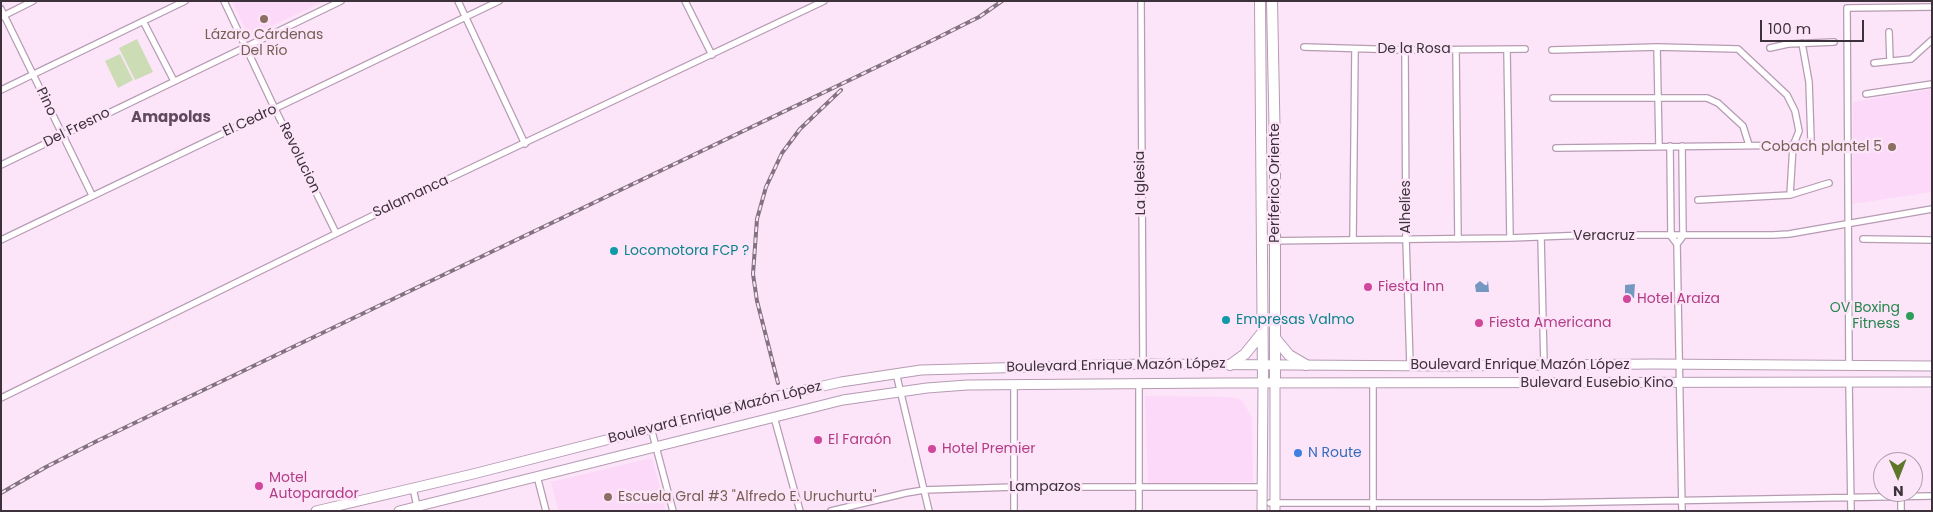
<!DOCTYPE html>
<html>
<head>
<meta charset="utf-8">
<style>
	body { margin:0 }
	#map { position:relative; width:1933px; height:512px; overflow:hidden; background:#fce5f9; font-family:Poppins,sans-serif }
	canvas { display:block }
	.frame { position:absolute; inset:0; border:2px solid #3d313b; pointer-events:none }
	.north { position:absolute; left:1873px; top:452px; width:50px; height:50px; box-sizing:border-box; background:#fce5f9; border:1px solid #b09dad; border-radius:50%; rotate:179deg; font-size:14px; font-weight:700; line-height:20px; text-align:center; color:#3d313b }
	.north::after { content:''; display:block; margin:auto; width:18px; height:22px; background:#5e7628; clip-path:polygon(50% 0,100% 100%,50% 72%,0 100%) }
	.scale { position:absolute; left:1760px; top:20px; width:104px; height:22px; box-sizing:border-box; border:2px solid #3d313b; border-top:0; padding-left:6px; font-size:15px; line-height:18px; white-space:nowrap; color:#3d313b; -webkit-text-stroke:4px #fce5f9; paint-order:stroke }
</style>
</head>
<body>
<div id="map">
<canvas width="1933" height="512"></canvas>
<div class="frame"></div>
<div class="north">N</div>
<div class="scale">100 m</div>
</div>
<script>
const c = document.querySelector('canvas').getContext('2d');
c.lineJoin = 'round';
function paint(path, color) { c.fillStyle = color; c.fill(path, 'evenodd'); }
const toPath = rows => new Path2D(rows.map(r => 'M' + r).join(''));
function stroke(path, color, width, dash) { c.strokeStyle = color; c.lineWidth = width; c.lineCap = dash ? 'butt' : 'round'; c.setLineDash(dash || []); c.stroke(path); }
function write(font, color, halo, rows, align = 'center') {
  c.font = font + ' Poppins,sans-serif'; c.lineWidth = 5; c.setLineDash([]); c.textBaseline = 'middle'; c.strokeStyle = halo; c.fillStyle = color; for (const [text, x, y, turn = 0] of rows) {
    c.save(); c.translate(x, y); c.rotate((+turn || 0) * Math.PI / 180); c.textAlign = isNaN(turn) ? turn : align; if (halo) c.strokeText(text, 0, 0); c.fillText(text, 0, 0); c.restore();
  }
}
const built = toPath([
	[232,1,324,1,249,37],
	[1932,89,1932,192,1852,204,1853,102],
	[1145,396,1230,397,1242,400,1252,418,1253,482,1148,483],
	[652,458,666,511,558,511,551,482]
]);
const green = toPath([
	[137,39,153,72,135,80,119,48],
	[120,54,133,80,118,88,105,61]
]);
const water = toPath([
	[1488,280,1489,292,1476,292,1475,285,1480,281,1485,285,1487,285],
	[1635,284,1634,298,1627,297,1625,294,1625,285]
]);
const minor = toPath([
	[224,1,275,109,336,233],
	[458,1,525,144],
	[685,1,712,55],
	[1141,1,1143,364],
	[1,9,92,195],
	[1,17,33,1],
	[143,21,174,81],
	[1889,32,1890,61],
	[1304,47,1405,50,1525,49],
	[1657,47,1659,146],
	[1770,48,1788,44,1834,42],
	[1405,50,1406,239,1410,365],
	[1456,50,1458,239],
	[1507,50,1510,238],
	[1552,50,1657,47,1738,49,1787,95,1795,111,1799,131,1793,146,1790,195],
	[1874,63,1911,59,1932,40],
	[1,90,185,1],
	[1866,94,1932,84],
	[1553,98,1707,98,1718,103,1743,126,1749,145],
	[1670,146,1671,236,1677,244,1682,511],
	[1556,148,1808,145,1811,140,1809,82,1802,43],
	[1,165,341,1],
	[1698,200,1790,195,1829,183],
	[1541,237,1544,365],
	[1863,239,1932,240],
	[1,240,499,1],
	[1353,240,1355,49],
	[1262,241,1510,238,1588,235,1773,235,1789,234,1932,209],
	[1677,244,1683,236,1682,146],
	[1849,365,1847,8,1932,7],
	[896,373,929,511],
	[1849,382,1851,511],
	[1373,383,1373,511],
	[1014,385,1014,511],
	[1,398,429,188,824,1],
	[774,417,800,511],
	[651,428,673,511],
	[537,476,546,511],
	[413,488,418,511],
	[1901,497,1901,511],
	[1270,503,1542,503,1932,496],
	[831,511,906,493,924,490,1014,487,1261,487],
	[1139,511,1139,383]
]);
const primary = toPath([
	[1275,383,1275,511],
	[316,511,473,474,782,395,841,382,921,370,1143,364,1445,366,1653,364,1932,366],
	[399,511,843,400,927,388,967,385,1220,383,1932,382],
	[1262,511,1263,383]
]);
const trunk = toPath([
	[1260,1,1263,383],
	[1272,1,1275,152,1275,383],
	[1275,338,1289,355,1306,365],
	[1230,365,1245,354,1262,333]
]);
const rail = toPath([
	[778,383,757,301,753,274,757,219,766,187,782,153,800,129,841,90],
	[1,493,46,467,97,441,931,41,979,17,1002,1]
]);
const markers = [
	[264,19,5,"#8d6e63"],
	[1892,147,5,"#8d6e63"],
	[614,251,5,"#0f9aa8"],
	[1368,287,5,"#d1479c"],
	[1627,299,5,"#d1479c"],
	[1910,316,5,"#2e9e5b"],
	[1226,320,5,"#0f9aa8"],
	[1479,323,5,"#d1479c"],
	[818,440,5,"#d1479c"],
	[932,449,5,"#d1479c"],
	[1298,453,5,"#3f7fe0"],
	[259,486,5,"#d1479c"],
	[608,497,5,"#8d6e63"]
];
const educationNames = [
	["Lázaro Cárdenas",264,35],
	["Del Río",264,51],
	["Cobach plantel 5",1882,147,"right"],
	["Escuela Gral #3 \"Alfredo E. Uruchurtu\"",618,497,"left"]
];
const streetNames = [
	["De la Rosa",1414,49],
	["Pino",46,102,65],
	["El Cedro",250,121,-25],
	["Del Fresno",77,128,-26],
	["Revolucion",299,158,64],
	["La Iglesia",1141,183,-91],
	["Periferico Oriente",1275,183,-90],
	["Salamanca",411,197,-25],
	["Alhelíes",1406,207,-90],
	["Veracruz",1604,236],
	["Boulevard Enrique Mazón López",1520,365],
	["Boulevard Enrique Mazón López",1116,366,-1],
	["Bulevard Eusebio Kino",1597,383],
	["Boulevard Enrique Mazón López",715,413,-14],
	["Lampazos",1045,487]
];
const cultureNames = [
	["Locomotora FCP ?",624,251],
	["Empresas Valmo",1236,320]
];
const hotelNames = [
	["Fiesta Inn",1378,287],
	["Hotel Araiza",1637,299],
	["Fiesta Americana",1489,323],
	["El Faraón",828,440],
	["Hotel Premier",942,449],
	["Motel",269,478],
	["Autoparador",269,494]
];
const leisureNames = [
	["OV Boxing",1900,308],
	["Fitness",1900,324]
];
const shopNames = [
	["N Route",1308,453]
];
const neighbourhoodNames = [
	["Amapolas",171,118]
];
paint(built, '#fcd9f8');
paint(green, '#ccddb6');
paint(water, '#7598c0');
stroke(minor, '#b69bb3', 8);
stroke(primary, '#b69bb3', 11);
stroke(trunk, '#b69bb3', 12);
stroke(minor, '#fff', 5.5);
stroke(primary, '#fff', 9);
stroke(trunk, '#fff', 10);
stroke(rail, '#837380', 4);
stroke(rail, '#fce5f9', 2, [5.5]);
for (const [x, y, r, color] of markers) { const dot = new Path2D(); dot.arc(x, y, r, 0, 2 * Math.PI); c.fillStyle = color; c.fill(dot); stroke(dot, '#fce5f9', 2); }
write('14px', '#785e54', '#fce5f9', educationNames);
write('14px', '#3d313b', '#fce5f9', streetNames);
write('14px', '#0d838f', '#fce5f9', cultureNames, 'left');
write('14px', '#b23c85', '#fce5f9', hotelNames, 'left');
write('14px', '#27864d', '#fce5f9', leisureNames, 'right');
write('14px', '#366cbe', '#fce5f9', shopNames, 'left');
write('bold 15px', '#61495f', '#fce5f9', neighbourhoodNames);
</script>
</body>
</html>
